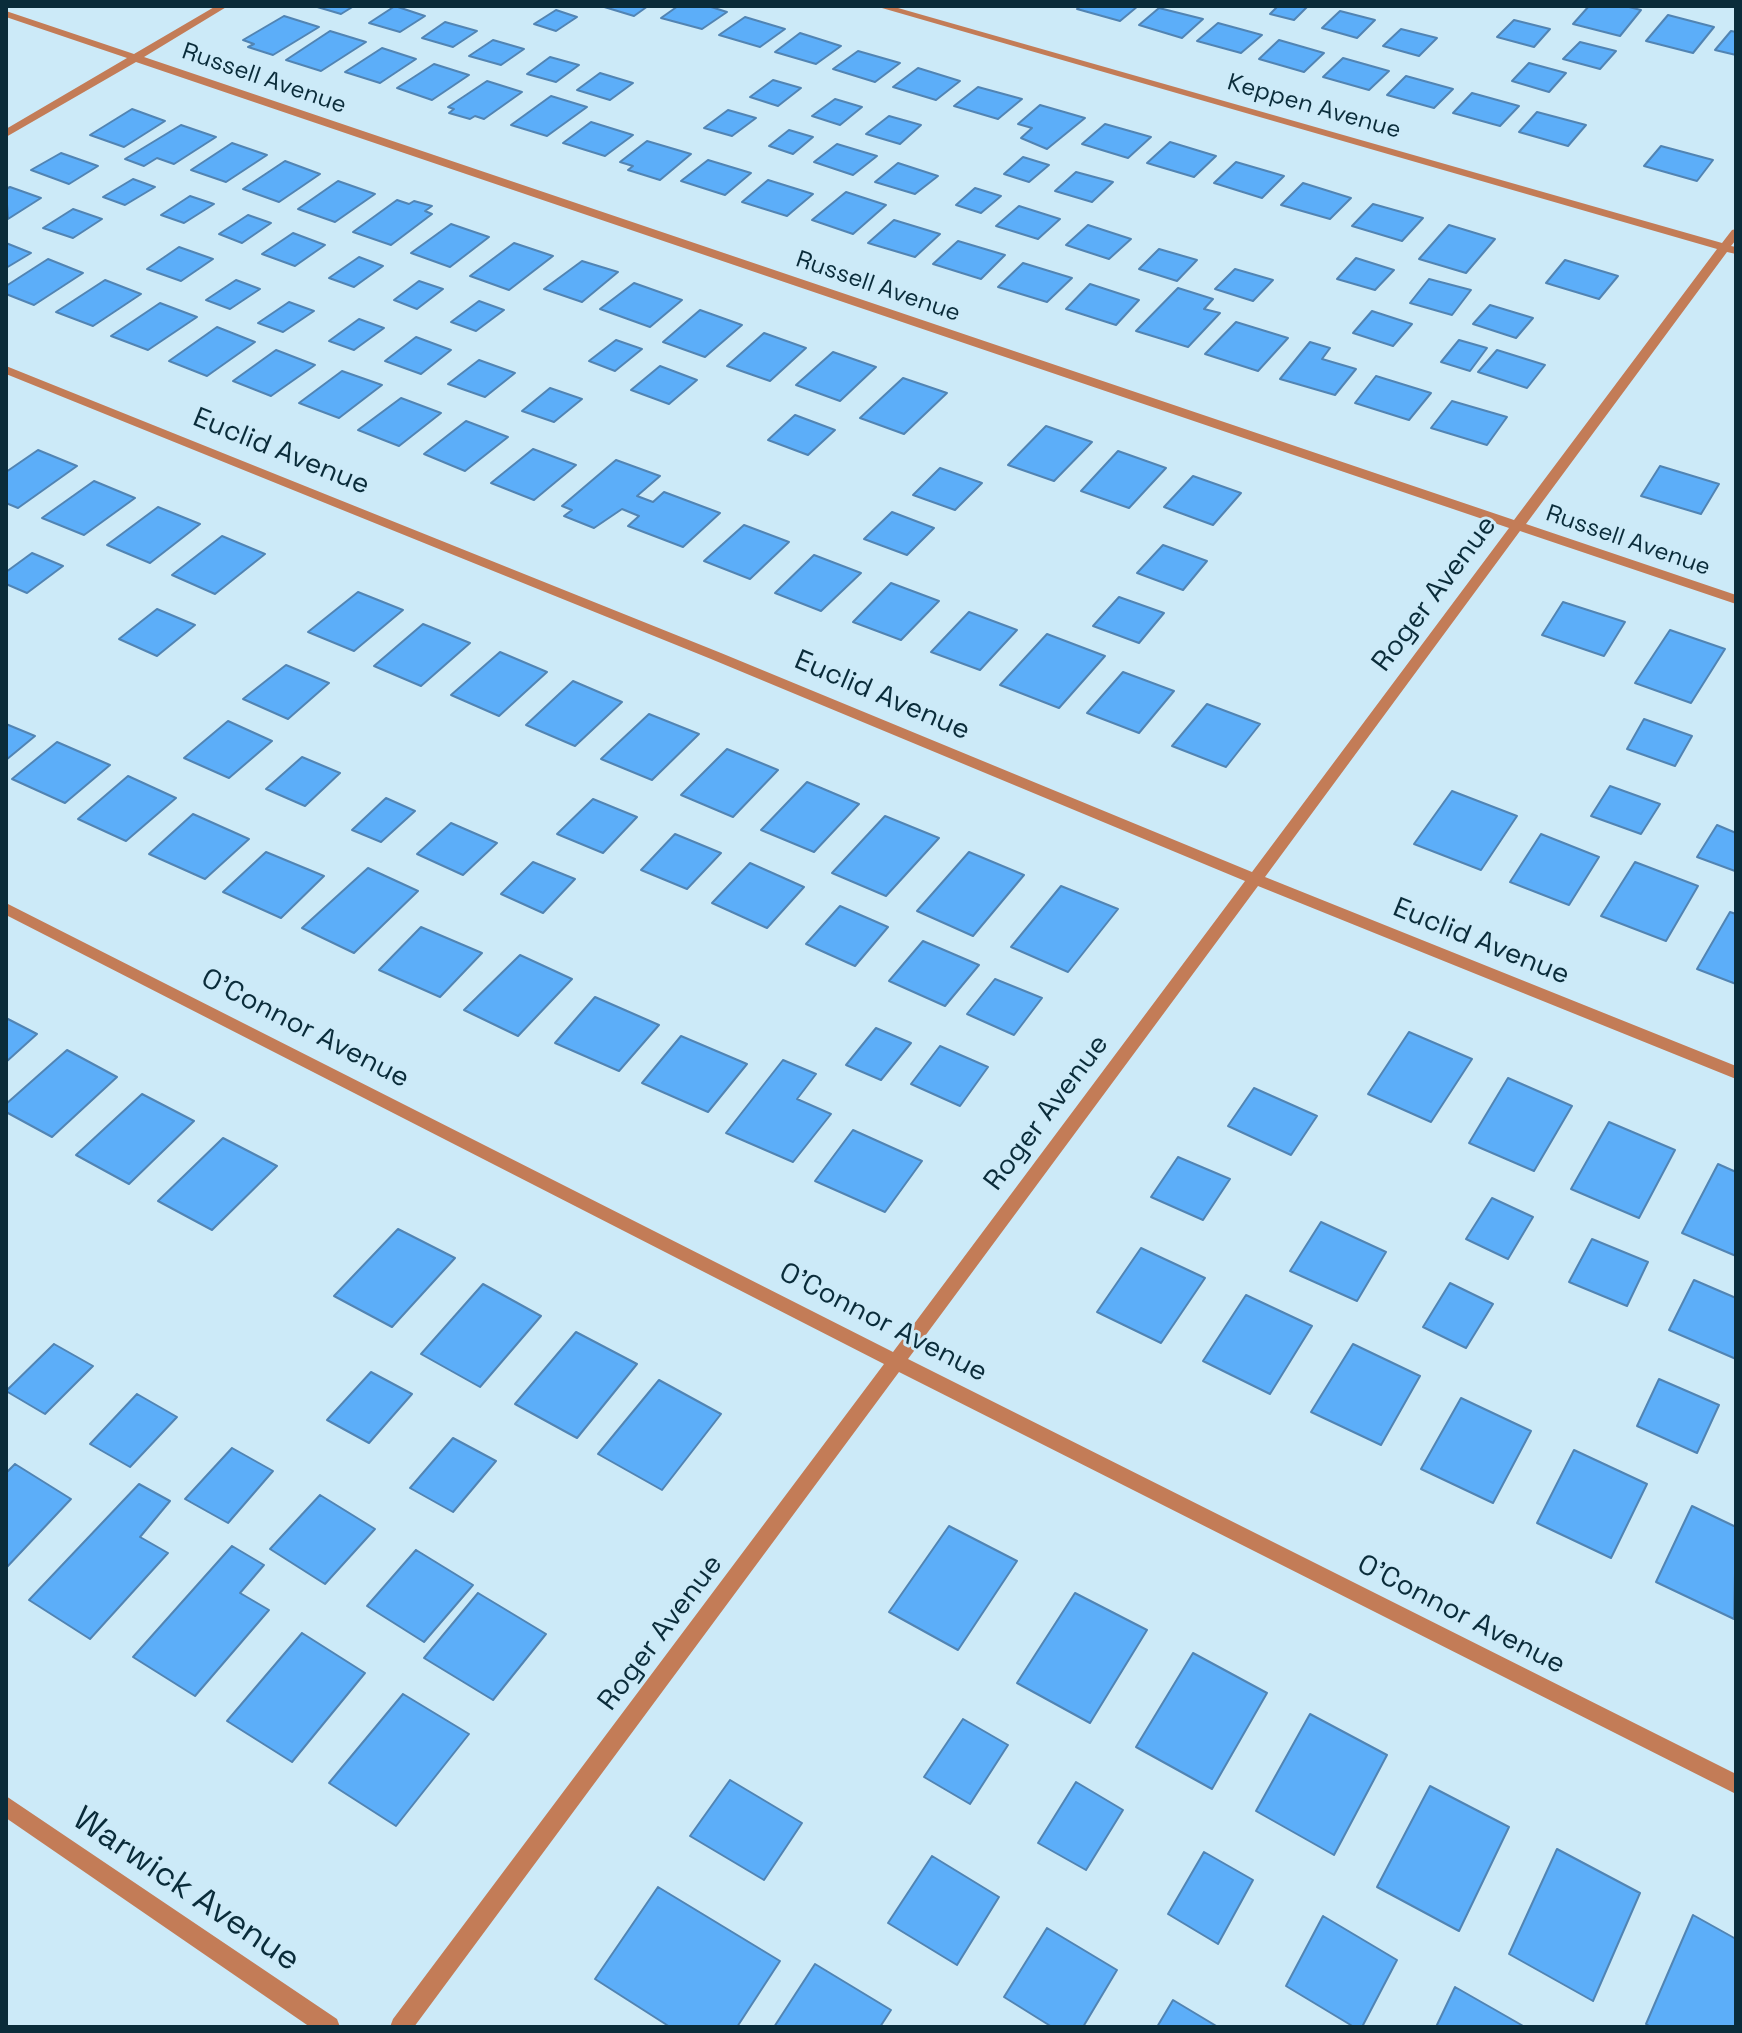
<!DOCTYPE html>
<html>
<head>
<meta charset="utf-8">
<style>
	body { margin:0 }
	#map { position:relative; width:1742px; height:2033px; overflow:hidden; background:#cceaf8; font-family:"Space Grotesk",sans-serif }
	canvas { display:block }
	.frame { position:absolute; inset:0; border:8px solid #0a2c3a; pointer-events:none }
</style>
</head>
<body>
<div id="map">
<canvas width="1742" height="2033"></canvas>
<div class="frame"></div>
</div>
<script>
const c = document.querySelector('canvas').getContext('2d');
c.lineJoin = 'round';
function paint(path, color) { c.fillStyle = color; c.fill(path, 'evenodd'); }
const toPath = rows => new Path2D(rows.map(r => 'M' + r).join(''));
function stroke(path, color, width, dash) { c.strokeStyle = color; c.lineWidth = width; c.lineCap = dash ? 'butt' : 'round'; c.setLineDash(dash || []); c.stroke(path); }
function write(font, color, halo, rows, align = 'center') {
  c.font = font + ' "Space Grotesk",sans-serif'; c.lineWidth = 6; c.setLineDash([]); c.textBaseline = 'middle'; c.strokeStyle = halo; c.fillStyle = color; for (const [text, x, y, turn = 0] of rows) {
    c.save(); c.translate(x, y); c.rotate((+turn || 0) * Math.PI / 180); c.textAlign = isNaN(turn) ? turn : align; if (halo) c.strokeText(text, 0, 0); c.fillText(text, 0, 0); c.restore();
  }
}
const building = toPath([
	[314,6,354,6,341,14,314,6],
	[395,6,425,16,400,32,369,23,395,6],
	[601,6,648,6,634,16,601,6],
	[678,6,708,6,727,12,702,29,661,18,678,6],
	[1081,6,1138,6,1120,21,1077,9,1081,6],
	[1278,6,1308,6,1294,20,1270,14,1278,6],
	[1589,6,1625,6,1641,10,1620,36,1573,24,1589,6],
	[1159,8,1203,19,1182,38,1139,25,1159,8],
	[556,10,577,17,556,31,534,24,556,10],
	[1340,11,1375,20,1357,38,1322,28,1340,11],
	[1668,15,1714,27,1693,53,1646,41,1668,15],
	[284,16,319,27,273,55,248,47,254,44,243,40,284,16],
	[745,17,785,29,760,47,719,35,745,17],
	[1514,20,1550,29,1534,47,1497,37,1514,20],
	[445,22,477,31,453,47,422,38,445,22],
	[1218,23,1262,35,1241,53,1197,41,1218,23],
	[1401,29,1437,38,1419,56,1383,46,1401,29],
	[330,31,366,42,321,71,286,60,330,31],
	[1731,31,1736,32,1736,55,1715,50,1731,31],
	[800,33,841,46,816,64,775,52,800,33],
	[493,40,524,49,501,65,469,56,493,40],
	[1279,40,1324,53,1304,72,1259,59,1279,40],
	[1580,42,1616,51,1600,69,1563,59,1580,42],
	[382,48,416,59,380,83,345,72,382,48],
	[858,51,900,63,875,82,833,69,858,51],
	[550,57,579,65,556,82,527,74,550,57],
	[1343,58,1389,71,1369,90,1323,77,1343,58],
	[1529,63,1566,73,1549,92,1512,81,1529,63],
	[434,64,469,75,432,100,397,88,434,64],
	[918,68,960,81,936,100,893,87,918,68],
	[600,73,633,83,610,100,577,90,600,73],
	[1406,76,1453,89,1434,108,1387,95,1406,76],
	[773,80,801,88,778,106,750,97,773,80],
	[487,81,522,92,484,119,475,116,470,119,449,113,454,109,448,107,487,81],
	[978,87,1022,99,998,119,954,106,978,87],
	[1472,93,1519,106,1500,126,1453,113,1472,93],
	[551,96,587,107,547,136,511,125,551,96],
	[835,99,862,107,840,125,812,116,835,99],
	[1040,105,1085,118,1047,149,1021,138,1032,128,1018,124,1040,105],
	[132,109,165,121,124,147,90,135,132,109],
	[728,110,756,118,732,136,704,128,728,110],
	[1537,112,1586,125,1568,146,1519,132,1537,112],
	[889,116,921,125,900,144,866,134,889,116],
	[591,122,633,135,605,156,563,143,591,122],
	[1105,124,1151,137,1128,158,1082,144,1105,124],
	[181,125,216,137,174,164,157,158,144,166,125,159,181,125],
	[789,130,813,137,793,154,769,146,789,130],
	[647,141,691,154,660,180,628,170,633,166,620,162,647,141],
	[1170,142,1216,156,1194,177,1147,163,1170,142],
	[232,143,267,155,226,182,191,170,232,143],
	[837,144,877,156,853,175,814,162,837,144],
	[1661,146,1713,160,1697,181,1644,166,1661,146],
	[61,153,98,166,69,184,31,170,61,153],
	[1023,157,1049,165,1029,182,1004,174,1023,157],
	[708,160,751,173,725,195,681,181,708,160],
	[285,161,320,174,279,202,243,189,285,161],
	[1236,162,1284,176,1262,198,1214,183,1236,162],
	[898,163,938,176,915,194,875,182,898,163],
	[1076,172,1113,182,1092,202,1055,191,1076,172],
	[133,179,155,187,125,205,103,197,133,179],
	[768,180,813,194,787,216,742,202,768,180],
	[338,181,375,194,335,222,298,209,338,181],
	[1303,183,1351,198,1330,219,1281,205,1303,183],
	[10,187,41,198,8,219,6,189,10,187],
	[975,188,1001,196,981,213,956,205,975,188],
	[846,192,886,205,853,234,812,220,846,192],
	[190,196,214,204,184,223,161,215,190,196],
	[397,200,409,204,414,201,432,206,425,211,432,214,391,245,353,232,397,200],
	[1373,204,1423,218,1402,241,1352,226,1373,204],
	[1019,206,1060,219,1038,239,996,226,1019,206],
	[73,209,102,219,73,238,43,228,73,209],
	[248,215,271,223,242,243,219,234,248,215],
	[894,220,940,234,915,257,868,243,894,220],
	[451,224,489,237,450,267,411,253,451,224],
	[1088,225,1131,239,1109,259,1066,245,1088,225],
	[1449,225,1495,239,1466,273,1419,259,1449,225],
	[293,233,325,245,295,266,262,254,293,233],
	[958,241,1005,255,981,279,933,264,958,241],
	[6,243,31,253,6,268,6,243],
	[514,243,553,256,509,290,470,276,514,243],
	[179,247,213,259,181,281,147,269,179,247],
	[1159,249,1197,260,1177,281,1139,269,1159,249],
	[359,257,383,266,354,287,329,278,359,257],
	[1356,258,1394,270,1375,290,1337,279,1356,258],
	[48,259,83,273,34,305,6,294,6,286,48,259],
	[1565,260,1618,276,1599,299,1546,283,1565,260],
	[582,261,618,272,582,302,544,289,582,261],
	[1023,263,1072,278,1047,302,998,287,1023,263],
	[1235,269,1273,280,1253,301,1215,289,1235,269],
	[1429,279,1471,290,1452,315,1410,303,1429,279],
	[105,280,141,294,93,326,56,312,105,280],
	[236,280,260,289,230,309,206,300,236,280],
	[419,281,443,289,417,309,394,300,419,281],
	[634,283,682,300,650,327,600,309,634,283],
	[1090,284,1139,300,1116,325,1066,309,1090,284],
	[1178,288,1213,299,1204,309,1220,313,1188,347,1136,331,1178,288],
	[479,301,504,310,476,331,451,322,479,301],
	[289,302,314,311,283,332,258,323,289,302],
	[160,303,197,317,148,350,111,336,160,303],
	[1490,305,1533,318,1516,338,1473,324,1490,305],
	[700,310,742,325,705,357,663,342,700,310],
	[1372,311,1412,324,1393,346,1353,333,1372,311],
	[359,319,384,328,354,350,329,341,359,319],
	[1236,322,1288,338,1258,371,1205,354,1236,322],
	[217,327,255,342,207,376,169,361,217,327],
	[764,333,806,348,770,381,727,366,764,333],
	[416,337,451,350,421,374,385,361,416,337],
	[616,340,642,349,615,371,589,361,616,340],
	[1459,340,1487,348,1470,371,1441,362,1459,340],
	[1310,342,1330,348,1322,359,1356,369,1335,395,1280,379,1310,342],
	[276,350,315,365,271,396,233,381,276,350],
	[1497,350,1545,365,1527,388,1478,372,1497,350],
	[833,352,876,367,840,401,796,385,833,352],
	[479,360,515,373,485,397,448,384,479,360],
	[660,366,697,380,669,404,631,390,660,366],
	[342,371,382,385,339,418,299,403,342,371],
	[1376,376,1431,393,1409,420,1355,403,1376,376],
	[903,378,947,393,904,434,860,418,903,378],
	[550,388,582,399,554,422,522,411,550,388],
	[401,398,441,413,399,446,358,430,401,398],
	[1452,401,1507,417,1487,445,1431,428,1452,401],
	[795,415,835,430,808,455,768,440,795,415],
	[466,421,508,437,465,471,424,454,466,421],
	[1046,426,1092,442,1054,481,1008,465,1046,426],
	[533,449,576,465,534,500,491,483,533,449],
	[38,450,77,466,18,508,6,503,6,472,38,450],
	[1118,451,1166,468,1129,508,1081,491,1118,451],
	[616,460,660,476,637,496,653,502,664,492,720,513,683,547,628,526,639,516,622,509,594,528,564,516,572,510,562,506,616,460],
	[1660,466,1719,484,1701,514,1641,496,1660,466],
	[940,468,982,483,955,510,913,495,940,468],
	[1193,476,1241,493,1213,525,1164,507,1193,476],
	[94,481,135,498,84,535,42,518,94,481],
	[158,507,200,524,150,563,107,545,158,507],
	[892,512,934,528,907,555,864,539,892,512],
	[744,525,789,542,750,579,704,561,744,525],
	[222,536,265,554,215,594,172,575,222,536],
	[1163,545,1207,561,1183,590,1137,573,1163,545],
	[32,553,63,566,27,593,6,584,6,572,32,553],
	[814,555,861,573,821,611,775,593,814,555],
	[891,583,939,601,901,640,853,622,891,583],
	[358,592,403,610,354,651,308,632,358,592],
	[1119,597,1164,613,1139,643,1093,626,1119,597],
	[1563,602,1625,622,1604,656,1542,635,1563,602],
	[157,609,195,625,157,656,119,639,157,609],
	[969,612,1017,630,980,670,931,652,969,612],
	[423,624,470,643,421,686,374,666,423,624],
	[1670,630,1725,649,1691,703,1635,683,1670,630],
	[1047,634,1105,656,1059,708,1000,685,1047,634],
	[500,652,547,672,499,716,451,695,500,652],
	[286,665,329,683,288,719,243,699,286,665],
	[1123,672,1174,691,1139,733,1087,713,1123,672],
	[573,681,622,702,575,746,526,725,573,681],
	[1207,704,1260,724,1226,767,1172,746,1207,704],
	[649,714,699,734,652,780,601,759,649,714],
	[1644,719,1692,736,1675,766,1627,749,1644,719],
	[228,721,272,741,229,778,184,758,228,721],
	[6,724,35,736,6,760,6,724],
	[57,742,110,765,65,803,12,779,57,742],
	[727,749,778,770,733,817,681,795,727,749],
	[302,757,340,773,305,806,266,789,302,757],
	[128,776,176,798,126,841,78,819,128,776],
	[807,782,859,804,814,852,761,830,807,782],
	[1610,786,1660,804,1641,834,1591,816,1610,786],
	[1452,791,1517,816,1481,870,1414,844,1452,791],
	[386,798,415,811,381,842,352,830,386,798],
	[593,799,637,817,603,853,557,834,593,799],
	[193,814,249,839,205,879,149,854,193,814],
	[885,816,939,838,886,896,832,873,885,816],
	[451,823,497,843,463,875,417,854,451,823],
	[1717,825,1736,833,1735,871,1697,857,1717,825],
	[675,834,721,853,687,889,641,870,675,834],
	[1541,834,1599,857,1569,905,1510,882,1541,834],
	[266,852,324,876,281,918,223,892,266,852],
	[969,852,1024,875,973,936,917,911,969,852],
	[533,862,575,879,543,913,501,894,533,862],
	[1635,862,1698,886,1666,941,1601,916,1635,862],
	[750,863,804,887,767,928,712,903,750,863],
	[368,868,418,891,354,953,302,928,368,868],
	[1061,886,1118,909,1068,972,1011,947,1061,886],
	[840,906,888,927,855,966,806,944,840,906],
	[1730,912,1736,914,1736,984,1697,969,1730,912],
	[421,927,482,953,440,997,379,970,421,927],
	[923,941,979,965,945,1006,889,981,923,941],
	[520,955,572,979,518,1036,464,1010,520,955],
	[995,979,1042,998,1014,1035,967,1014,995,979],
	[595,997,659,1025,619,1071,555,1043,595,997],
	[6,1018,37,1034,6,1062,6,1018],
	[876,1028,911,1043,881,1080,846,1065,876,1028],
	[1409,1032,1472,1059,1431,1122,1368,1094,1409,1032],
	[681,1036,747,1064,708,1112,642,1083,681,1036],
	[940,1046,988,1067,960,1106,911,1084,940,1046],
	[67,1050,117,1077,52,1137,6,1112,6,1104,67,1050],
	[783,1060,816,1074,797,1099,831,1114,793,1162,726,1133,783,1060],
	[1508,1078,1572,1106,1534,1171,1469,1143,1508,1078],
	[1254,1088,1317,1116,1291,1155,1228,1126,1254,1088],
	[142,1094,194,1121,129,1184,76,1155,142,1094],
	[1609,1122,1675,1150,1639,1218,1571,1189,1609,1122],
	[853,1130,922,1161,885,1212,815,1181,853,1130],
	[223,1138,277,1166,212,1230,158,1201,223,1138],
	[1178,1157,1230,1179,1203,1220,1151,1197,1178,1157],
	[1718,1164,1736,1172,1736,1256,1682,1233,1718,1164],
	[1492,1198,1533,1217,1508,1259,1466,1239,1492,1198],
	[1321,1222,1386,1252,1357,1301,1290,1271,1321,1222],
	[398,1229,455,1258,392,1327,334,1296,398,1229],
	[1592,1239,1648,1262,1627,1306,1569,1282,1592,1239],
	[1141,1248,1205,1278,1161,1343,1097,1312,1141,1248],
	[1694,1280,1736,1298,1736,1359,1669,1330,1694,1280],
	[1450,1283,1493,1304,1466,1348,1423,1327,1450,1283],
	[483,1284,541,1316,480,1387,421,1354,483,1284],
	[1246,1295,1312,1326,1270,1394,1203,1361,1246,1295],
	[576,1332,637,1364,577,1438,515,1404,576,1332],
	[54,1344,93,1366,45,1414,6,1391,54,1344],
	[1353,1344,1420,1376,1381,1445,1311,1412,1353,1344],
	[371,1372,412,1394,369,1443,327,1420,371,1372],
	[1659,1379,1719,1405,1697,1453,1637,1426,1659,1379],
	[659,1380,721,1414,662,1490,598,1454,659,1380],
	[137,1394,177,1417,130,1467,90,1444,137,1394],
	[1461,1398,1531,1431,1493,1503,1421,1469,1461,1398],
	[453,1438,496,1461,453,1512,410,1488,453,1438],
	[232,1448,273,1471,228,1523,185,1499,232,1448],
	[1574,1450,1647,1484,1611,1558,1537,1523,1574,1450],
	[15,1464,71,1499,6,1568,6,1473,15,1464],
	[139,1484,170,1501,140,1537,168,1553,90,1639,29,1600,139,1484],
	[320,1495,375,1529,325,1584,270,1549,320,1495],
	[1692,1506,1736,1527,1734,1619,1656,1582,1692,1506],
	[949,1526,1017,1561,958,1650,889,1612,949,1526],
	[232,1546,264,1565,240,1593,269,1610,195,1696,133,1657,232,1546],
	[416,1550,473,1585,424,1642,367,1606,416,1550],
	[478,1593,546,1634,493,1700,424,1658,478,1593],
	[1075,1593,1147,1630,1090,1723,1017,1683,1075,1593],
	[302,1633,365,1673,292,1762,227,1721,302,1633],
	[1193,1653,1267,1693,1212,1789,1136,1747,1193,1653],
	[403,1694,469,1734,396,1826,329,1783,403,1694],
	[1310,1714,1387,1755,1334,1855,1256,1811,1310,1714],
	[963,1719,1008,1745,970,1804,924,1777,963,1719],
	[730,1780,802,1823,764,1880,690,1836,730,1780],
	[1076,1782,1123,1810,1086,1870,1038,1843,1076,1782],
	[1430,1786,1509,1827,1459,1931,1377,1887,1430,1786],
	[1557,1849,1640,1893,1593,2001,1509,1954,1557,1849],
	[1204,1852,1253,1880,1218,1944,1168,1914,1204,1852],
	[932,1856,999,1897,957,1965,888,1923,932,1856],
	[658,1887,780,1961,737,2027,670,2027,595,1979,658,1887],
	[1693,1915,1736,1939,1736,2027,1651,2027,1646,2024,1693,1915],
	[1323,1916,1397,1960,1362,2027,1354,2027,1286,1986,1323,1916],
	[1047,1928,1117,1970,1083,2027,1052,2027,1004,1997,1047,1928],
	[815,1964,891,2010,880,2027,774,2027,815,1964],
	[1455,1987,1525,2027,1436,2027,1455,1987],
	[1173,2000,1218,2027,1157,2027,1173,2000]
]);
const street = toPath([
	[216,6,228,6,144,57,1514,520,1717,249,875,6,891,6,1722,243,1732,230,1736,229,1736,240,1731,246,1736,247,1736,254,1727,252,1526,524,1736,595,1736,604,1520,531,1265,877,1736,1066,1736,1079,1258,886,908,1359,1736,1774,1736,1794,899,1372,414,2027,390,2027,393,2019,884,1364,6,915,6,903,893,1352,1245,881,711,659,6,374,6,366,721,653,1252,872,1509,528,136,62,6,137,6,129,127,58,6,17,6,11,134,54,216,6],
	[6,1796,337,2019,340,2027,310,2027,6,1818,6,1796]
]);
const farStreetnames = [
	["Russell Avenue",264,79,19],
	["Keppen Avenue",1314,107,16],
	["Russell Avenue",878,287,19],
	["Russell Avenue",1628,541,19]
];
const streetNames = [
	["Euclid Avenue",281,452,22],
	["Roger Avenue",1435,594,-53],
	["Euclid Avenue",882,696,23],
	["Euclid Avenue",1481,942,22],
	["O'Connor Avenue",305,1029,27],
	["Roger Avenue",1047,1113,-53],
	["O'Connor Avenue",883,1323,27],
	["O'Connor Avenue",1461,1615,27],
	["Roger Avenue",661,1633,-53]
];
const nearStreetnames = [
	["Warwick Avenue",186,1890,34]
];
paint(building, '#5caef9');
stroke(building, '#5184b3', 2);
paint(street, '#c37c57');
write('24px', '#0a2c3a', '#cceaf8', farStreetnames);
write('28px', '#0a2c3a', '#cceaf8', streetNames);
write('34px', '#0a2c3a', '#cceaf8', nearStreetnames);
</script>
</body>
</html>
